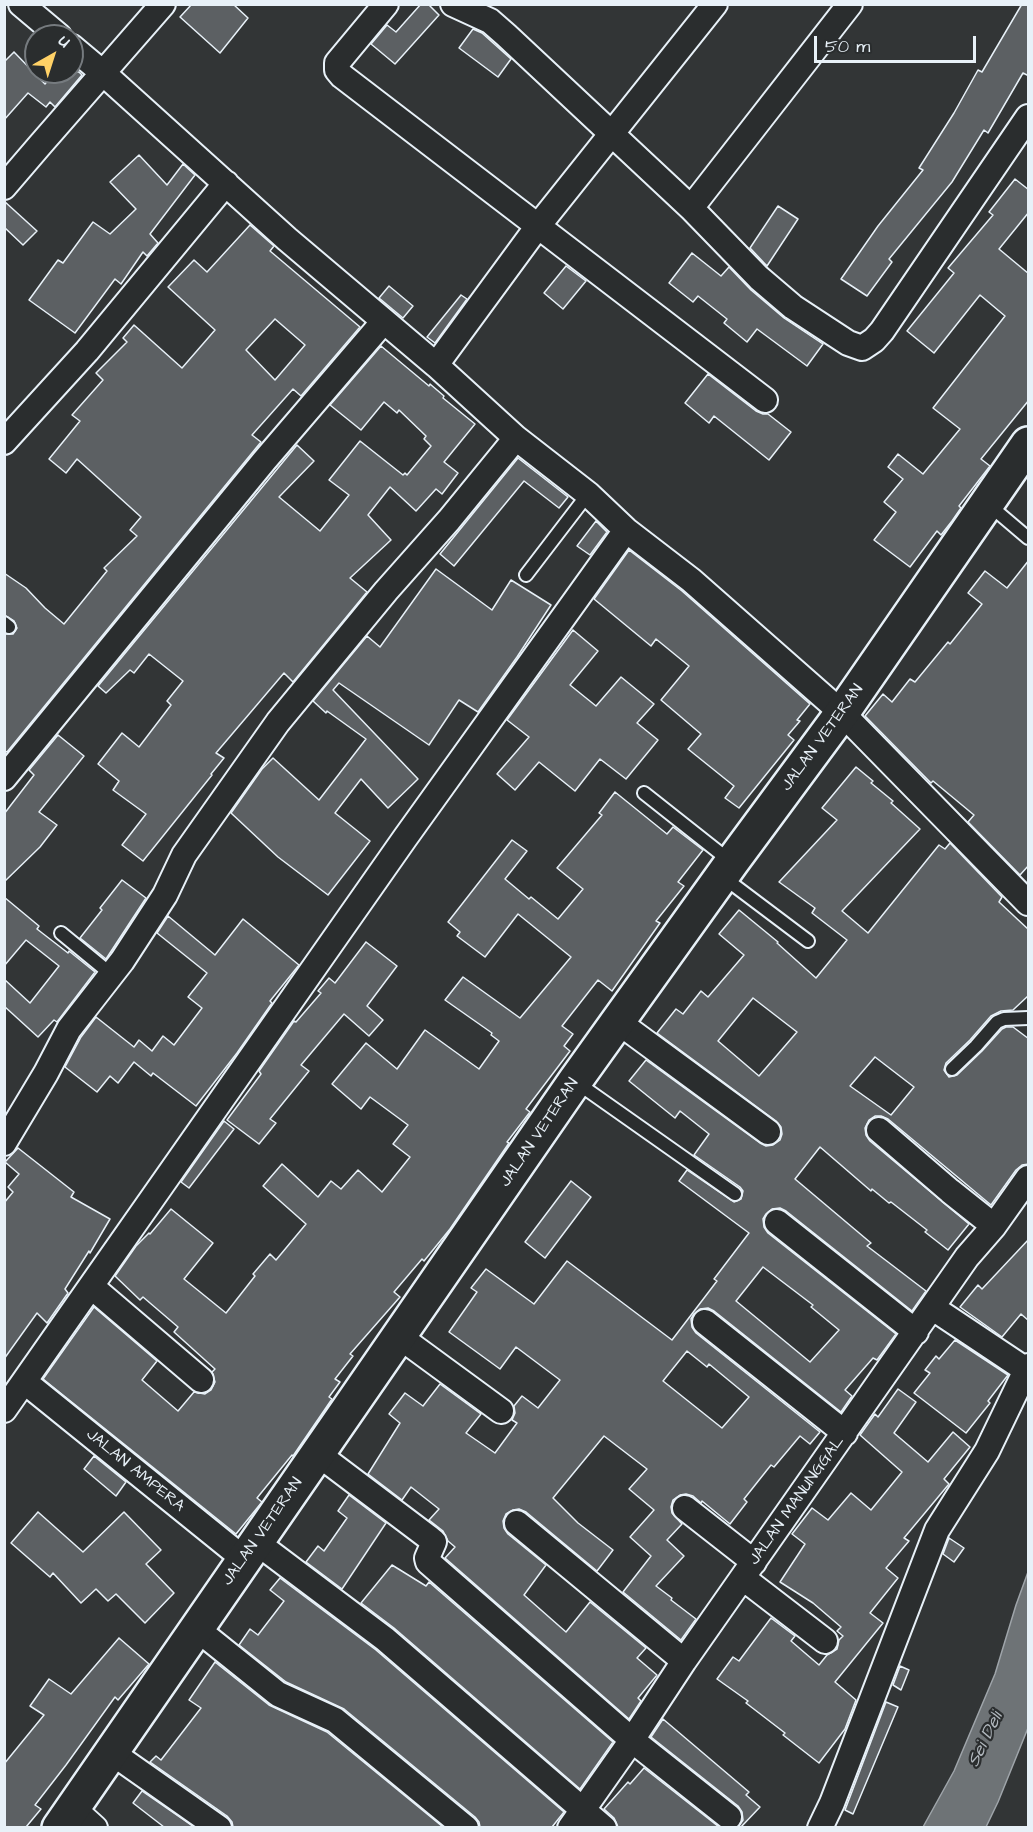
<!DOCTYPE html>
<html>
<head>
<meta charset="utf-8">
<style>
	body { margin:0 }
	#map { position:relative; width:1033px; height:1832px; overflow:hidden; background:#323536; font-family:"Architects Daughter",sans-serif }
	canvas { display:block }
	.frame { position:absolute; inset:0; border:6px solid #e8f1f8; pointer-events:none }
	.north { position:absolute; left:24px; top:24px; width:60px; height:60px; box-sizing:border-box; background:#2a2d2e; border:2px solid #767b7f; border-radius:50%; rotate:39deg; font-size:16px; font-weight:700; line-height:24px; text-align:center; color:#e8f1f8 }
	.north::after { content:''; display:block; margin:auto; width:21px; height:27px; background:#ffd166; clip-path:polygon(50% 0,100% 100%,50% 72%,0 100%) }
	.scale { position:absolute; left:814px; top:36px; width:162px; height:27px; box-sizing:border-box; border:3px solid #e8f1f8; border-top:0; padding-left:8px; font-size:18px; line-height:21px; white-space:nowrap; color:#e8f1f8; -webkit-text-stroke:4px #2a2d2e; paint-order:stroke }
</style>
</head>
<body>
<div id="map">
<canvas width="1033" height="1832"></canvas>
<div class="frame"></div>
<div class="north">U</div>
<div class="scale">50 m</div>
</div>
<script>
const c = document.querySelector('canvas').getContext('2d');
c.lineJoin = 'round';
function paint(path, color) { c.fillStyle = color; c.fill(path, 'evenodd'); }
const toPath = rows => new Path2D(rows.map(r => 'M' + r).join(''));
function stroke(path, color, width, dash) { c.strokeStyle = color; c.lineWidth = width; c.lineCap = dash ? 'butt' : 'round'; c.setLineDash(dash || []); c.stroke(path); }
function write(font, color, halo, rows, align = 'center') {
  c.font = font + ' "Architects Daughter",sans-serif'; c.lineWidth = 4.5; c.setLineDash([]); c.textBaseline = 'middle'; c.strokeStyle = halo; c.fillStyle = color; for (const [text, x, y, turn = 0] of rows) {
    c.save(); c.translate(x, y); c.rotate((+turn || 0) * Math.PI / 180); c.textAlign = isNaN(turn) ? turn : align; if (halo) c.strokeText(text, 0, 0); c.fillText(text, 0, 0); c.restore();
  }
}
const water = toPath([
	[1028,1572,1028,1728,998,1802,986,1827,923,1827,954,1771,995,1674,1016,1605,1028,1572]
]);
const building = toPath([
	[192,4,233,4,248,18,220,53,180,17,192,4],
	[421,4,428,4,439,15,395,64,371,44,387,25,396,32,421,4],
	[1022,4,1029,4,1029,76,1023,73,988,133,984,130,952,182,889,259,892,262,867,296,841,279,878,226,923,170,919,168,954,113,978,70,982,72,1022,4],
	[473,29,482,33,511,59,498,77,459,48,473,29],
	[14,52,45,84,54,72,79,72,82,75,55,107,50,102,46,107,28,93,4,120,4,62,14,52],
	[139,155,167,185,183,164,195,175,150,234,158,243,147,256,143,252,121,284,115,279,75,333,29,300,58,260,63,263,93,222,110,234,136,209,110,182,139,155],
	[1015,179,1029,190,1029,212,999,249,1029,274,1029,400,981,459,990,466,959,506,961,508,952,521,941,535,937,531,910,567,874,540,896,512,884,502,903,479,888,467,898,454,923,474,960,429,933,408,1005,316,980,295,934,353,907,331,954,273,948,268,993,215,989,212,1015,179],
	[4,201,37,231,23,245,4,227,4,201],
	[778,206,798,219,767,266,750,248,778,206],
	[250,225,274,246,270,251,360,327,301,396,293,389,252,435,261,442,7,752,4,751,4,634,13,634,17,628,14,621,4,615,4,573,26,588,45,608,64,624,107,571,104,568,137,536,130,530,141,517,77,459,66,473,49,459,80,421,72,415,103,380,96,373,127,342,123,338,134,325,182,368,215,330,168,287,194,260,207,272,250,225],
	[275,319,305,345,275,380,246,350,275,319],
	[692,253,721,276,729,267,751,290,784,318,823,344,807,366,757,329,747,342,724,323,727,319,698,296,693,302,669,283,692,253],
	[566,266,586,281,563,309,544,293,566,266],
	[389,286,413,306,403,318,379,298,389,286],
	[461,295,467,299,435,343,427,337,461,295],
	[381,346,429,386,430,384,444,396,443,398,475,424,444,462,458,473,442,494,436,489,416,511,390,487,368,515,391,540,350,578,367,592,293,682,284,673,216,753,224,758,211,774,212,775,143,861,122,845,146,814,113,790,119,781,98,764,122,733,139,747,171,705,167,701,183,681,149,654,134,673,130,670,106,693,98,686,297,445,314,461,279,497,320,531,349,495,329,480,360,441,403,475,405,473,407,475,431,446,424,439,426,436,399,410,397,413,384,402,361,430,330,405,381,346],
	[708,374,756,411,763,414,768,414,791,432,769,460,714,416,709,423,685,403,708,374],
	[518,458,568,497,559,508,524,481,454,566,440,554,518,458],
	[596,521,607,532,590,555,577,546,596,521],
	[629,550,682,591,810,704,797,720,800,721,788,735,794,740,739,808,725,798,734,786,688,749,701,734,661,700,689,666,656,639,651,646,594,599,629,550],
	[1029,560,1029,865,1020,875,968,822,974,815,933,781,931,783,865,716,883,694,892,702,910,679,915,682,948,642,950,644,982,604,968,593,985,571,1007,588,1029,560],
	[436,569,492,610,511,580,551,605,517,657,478,712,459,700,429,745,339,683,333,690,418,779,388,808,361,779,335,813,370,841,328,895,278,857,231,813,262,769,273,758,319,800,366,739,327,711,326,713,313,701,367,636,380,647,436,569],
	[573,630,598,651,570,685,596,706,621,677,654,704,637,723,658,740,626,779,600,759,575,791,539,762,515,790,497,774,529,737,507,720,573,630],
	[58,735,84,756,39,812,57,825,40,847,4,882,4,814,34,775,29,770,58,735],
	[856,767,873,781,871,783,893,801,891,803,920,829,842,911,868,933,939,845,945,849,950,843,1002,897,999,902,1029,930,1029,995,1013,1010,1001,1011,991,1016,970,1040,946,1063,944,1070,949,1077,957,1075,982,1051,1002,1029,1006,1027,1013,1027,1029,1039,1029,1164,1022,1165,1016,1170,991,1205,888,1119,881,1116,875,1116,869,1120,865,1128,866,1135,870,1141,969,1224,948,1250,925,1232,927,1230,891,1202,889,1203,872,1189,871,1191,820,1147,795,1179,871,1243,867,1246,926,1291,912,1311,786,1211,780,1208,772,1209,766,1214,763,1219,764,1227,768,1233,896,1334,877,1360,873,1358,845,1390,852,1396,841,1412,714,1311,708,1308,700,1309,694,1314,691,1319,692,1327,696,1333,820,1432,810,1444,800,1436,774,1467,771,1465,744,1499,747,1502,730,1524,702,1501,701,1503,693,1496,686,1494,680,1495,673,1500,671,1507,672,1513,682,1524,667,1540,684,1556,656,1586,672,1598,671,1600,696,1619,681,1640,623,1592,651,1556,630,1537,654,1510,629,1489,647,1469,604,1436,553,1498,578,1523,613,1550,597,1571,526,1512,519,1509,513,1510,506,1514,503,1521,504,1528,508,1534,546,1565,524,1595,566,1632,590,1602,646,1648,637,1658,657,1675,638,1698,641,1701,629,1719,445,1558,455,1547,448,1541,443,1531,429,1520,439,1509,411,1487,402,1500,368,1474,400,1423,389,1414,405,1393,423,1406,440,1384,481,1414,466,1433,495,1453,517,1423,512,1420,515,1413,514,1406,522,1396,538,1408,560,1380,516,1347,500,1369,449,1332,477,1292,471,1288,486,1269,534,1304,567,1261,672,1340,717,1281,714,1279,749,1233,679,1181,687,1170,734,1202,741,1199,743,1191,740,1187,694,1155,709,1134,680,1111,675,1118,629,1081,646,1060,760,1143,766,1146,773,1145,780,1140,782,1134,781,1127,776,1121,657,1033,676,1009,683,1014,701,991,708,997,744,955,719,934,739,910,778,942,777,943,816,978,847,940,812,913,815,908,779,882,837,820,822,808,856,767],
	[753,998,797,1032,759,1076,718,1041,753,998],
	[875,1057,914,1087,891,1115,850,1086,875,1057],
	[763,1267,813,1305,811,1307,839,1330,810,1362,736,1301,763,1267],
	[687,1351,707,1367,709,1364,749,1397,722,1428,663,1381,687,1351],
	[615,792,667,834,673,827,703,850,678,882,684,886,656,921,660,923,612,991,598,980,562,1026,573,1034,564,1046,570,1051,526,1109,530,1112,507,1142,509,1143,450,1229,424,1261,422,1259,394,1292,400,1297,350,1354,353,1356,335,1379,340,1382,329,1397,332,1399,293,1456,292,1455,257,1498,262,1502,236,1534,43,1379,94,1307,157,1361,142,1380,178,1411,194,1392,205,1394,211,1390,215,1382,212,1372,215,1369,174,1332,178,1327,143,1297,140,1300,115,1276,136,1246,149,1233,150,1234,171,1209,213,1243,184,1279,226,1313,255,1276,253,1274,270,1254,276,1260,306,1224,263,1186,282,1164,318,1197,331,1181,341,1189,358,1170,382,1192,410,1157,393,1144,408,1125,370,1097,361,1109,332,1084,366,1043,397,1069,425,1030,479,1069,499,1041,491,1035,492,1033,445,1000,463,977,520,1018,571,957,518,914,485,957,457,936,460,932,448,922,512,840,527,851,505,879,529,899,531,897,558,919,583,889,557,868,602,815,599,813,615,792],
	[122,880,146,898,106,959,80,938,102,910,100,908,122,880],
	[4,897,39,926,37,929,68,953,69,951,95,972,57,1022,54,1020,38,1037,4,1006,4,979,30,1003,59,966,26,940,4,966,4,897],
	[168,916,215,955,243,919,299,965,270,1001,272,1003,237,1053,196,1106,153,1073,151,1076,134,1062,118,1083,110,1076,97,1092,65,1067,81,1037,96,1017,134,1047,139,1040,152,1051,163,1036,174,1045,202,1008,188,997,207,973,157,933,168,916],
	[366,942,397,966,367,1006,383,1020,369,1036,344,1014,301,1065,309,1071,270,1119,276,1123,259,1144,227,1120,261,1074,259,1071,294,1021,296,1022,321,993,318,991,329,978,335,983,366,942],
	[224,1121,234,1129,189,1188,181,1182,224,1121],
	[18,1148,74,1192,71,1197,110,1219,90,1253,89,1251,65,1289,68,1293,47,1323,37,1313,4,1359,4,1203,13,1192,8,1187,19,1174,5,1162,18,1148],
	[571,1181,591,1197,545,1258,525,1242,571,1181],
	[1029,1239,1029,1321,1021,1314,1002,1337,960,1307,978,1285,982,1289,1029,1239],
	[955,1340,1008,1375,988,1401,990,1403,966,1433,914,1393,930,1373,925,1370,936,1356,939,1359,955,1340],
	[898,1389,916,1402,894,1433,928,1462,953,1432,970,1447,944,1479,949,1484,904,1538,909,1541,886,1568,898,1578,870,1613,883,1623,835,1682,856,1700,845,1729,819,1763,783,1735,785,1733,746,1703,748,1701,717,1679,733,1657,739,1661,771,1618,795,1636,791,1641,819,1665,827,1655,837,1649,839,1640,843,1636,837,1631,841,1627,813,1603,780,1582,805,1544,792,1534,812,1508,828,1520,851,1493,871,1510,902,1472,860,1435,875,1414,878,1417,898,1389],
	[94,1456,126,1482,116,1496,84,1469,94,1456],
	[349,1495,386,1523,342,1589,306,1562,318,1546,324,1551,347,1518,338,1511,349,1495],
	[38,1512,83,1552,124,1512,161,1550,146,1564,174,1593,145,1623,116,1594,108,1601,96,1589,81,1603,53,1573,50,1577,11,1543,38,1512],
	[949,1538,964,1548,954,1562,943,1554,949,1538],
	[392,1565,426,1586,429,1582,613,1742,580,1789,394,1628,361,1603,392,1565],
	[280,1578,376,1650,564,1812,552,1827,480,1827,479,1822,475,1817,344,1709,286,1682,239,1645,250,1629,258,1635,284,1601,270,1590,280,1578],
	[119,1638,149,1664,118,1700,115,1697,66,1765,35,1805,41,1809,26,1827,4,1827,4,1764,44,1715,30,1706,49,1679,71,1694,119,1638],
	[215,1662,269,1705,327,1732,443,1827,233,1827,232,1822,227,1816,150,1762,156,1756,161,1760,201,1708,189,1700,215,1662],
	[900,1666,909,1670,901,1690,893,1685,900,1666],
	[886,1702,898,1707,853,1814,845,1810,886,1702],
	[663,1719,749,1792,746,1795,760,1807,741,1827,738,1827,743,1820,742,1812,738,1806,651,1737,663,1719],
	[644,1768,719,1827,618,1827,614,1818,604,1809,628,1782,630,1784,644,1768],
	[142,1791,194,1827,164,1827,133,1803,142,1791]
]);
const lane = toPath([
	[988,504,1028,538],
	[526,575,588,494],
	[4,623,9,627],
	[644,793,730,861],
	[723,877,808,941],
	[61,933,112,975],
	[952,1069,976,1046,997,1022,1004,1019,1028,1018],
	[576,1082,735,1194]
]);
const street = toPath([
	[21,4,59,36],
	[386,4,337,63,337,70,342,76,765,400],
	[453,4,490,21,506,35,691,208,759,278,793,307,848,343,862,348,874,340,882,331,1028,117],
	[72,47,103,73,287,239,436,365,516,438,588,494,626,530,691,580,842,713,1028,903],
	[4,187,40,145,163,4],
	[691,208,850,4],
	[436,365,538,226,715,4],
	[4,442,87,351,226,183],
	[4,778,264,461,384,321],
	[617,1021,768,1132],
	[879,1130,950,1191,994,1226],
	[4,1143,46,1073,69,1029,122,961,165,895,184,855,278,722,386,591,449,520,516,438],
	[777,1222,916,1332],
	[92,1287,201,1380],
	[933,1308,1026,1370],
	[705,1322,845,1433],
	[400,1337,501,1411],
	[25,1382,244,1559],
	[4,1410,405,838,626,530],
	[318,1454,428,1537,434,1542,427,1558,428,1562,632,1740,729,1817],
	[685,1508,754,1562],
	[517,1523,684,1661],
	[256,1542,385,1639,604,1828],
	[743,1578,825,1641],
	[197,1629,278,1694,335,1720,466,1828],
	[111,1752,219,1828],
	[73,1808,95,1828],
	[570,1828,632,1740,684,1661,967,1257,994,1226,1028,1178],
	[820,1828,832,1803,937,1530,987,1451,1028,1366]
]);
const primary = toPath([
	[59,1828,575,1081,732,862,842,713,1028,444]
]);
const streetNames = [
	["JALAN VETERAN",823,738,-54],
	["JALAN VETERAN",540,1133,-56],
	["JALAN AMPERA",135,1471,39],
	["JALAN MANUNGGAL",797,1501,-55],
	["JALAN VETERAN",263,1532,-55]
];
const waterNames = [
	["Sei Deli",986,1740,-64]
];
paint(water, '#6e7376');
stroke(water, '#9fa5aa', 1.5);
paint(building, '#5c6063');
stroke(building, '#e8f1f8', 1.5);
stroke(lane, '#e8f1f8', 16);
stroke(street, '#e8f1f8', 28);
stroke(primary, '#e8f1f8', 38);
stroke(lane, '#2a2d2e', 12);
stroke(street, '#2a2d2e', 24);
stroke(primary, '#2a2d2e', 33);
write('16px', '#e8f1f8', '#2a2d2e', streetNames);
write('italic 18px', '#b1b8be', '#2a2d2e', waterNames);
</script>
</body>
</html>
